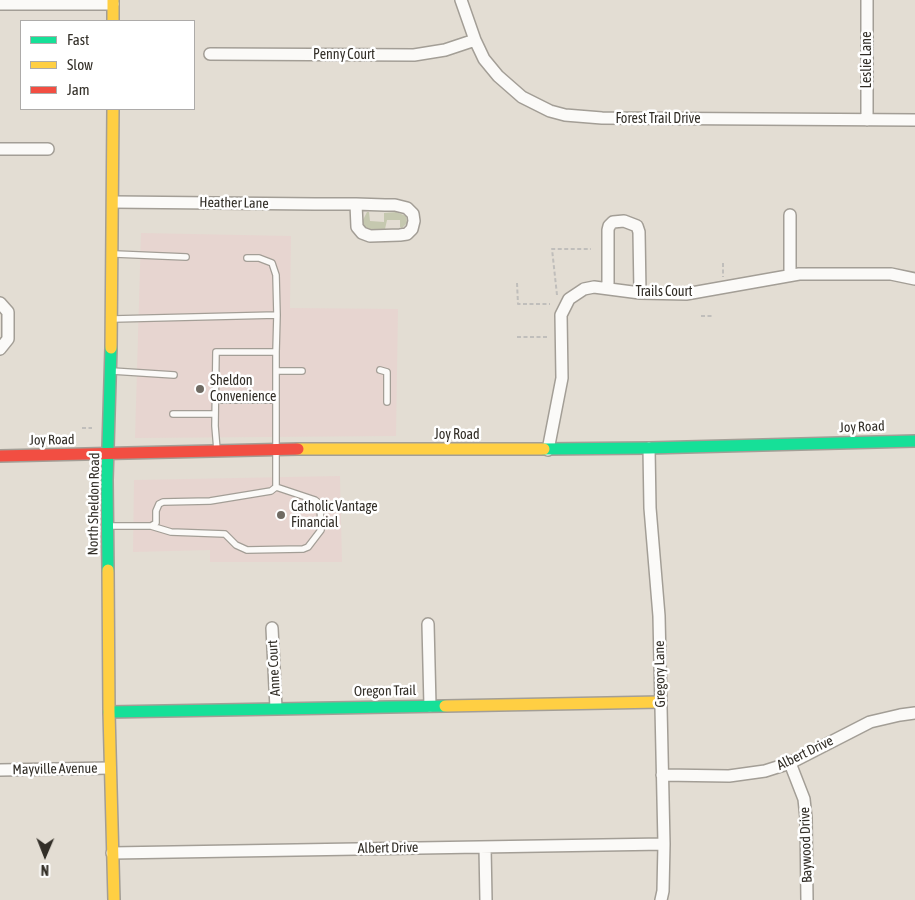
<!DOCTYPE html>
<html>
<head>
<meta charset="utf-8">
<style>
	body { margin:0 }
	#map { position:relative; width:915px; height:900px; overflow:hidden; background:#e3ddd3; font-family:"Asap Condensed",sans-serif }
	canvas { display:block }
	.legend { position:absolute; left:20px; top:20px; width:175px; height:90px; box-sizing:border-box; background:#fff; border:1px solid #adaba9; margin:0; padding:6px 9px; list-style:none; font-size:15px; color:#322e27 }
	.legend li { display:flex; align-items:center; gap:10px; height:25px }
	.legend b { width:25px; border:1px solid #adaba9 }
	.north { position:absolute; left:20px; top:830px; width:50px; height:50px; -webkit-text-stroke:4px #fff; paint-order:stroke; rotate:181deg; font-size:14px; font-weight:700; line-height:20px; text-align:center; color:#322e27 }
	.north::after { content:''; display:block; margin:auto; width:18px; height:22px; background:#322e27; clip-path:polygon(50% 0,100% 100%,50% 72%,0 100%) }
</style>
</head>
<body>
<div id="map">
<canvas width="915" height="900"></canvas>
<ul class="legend">
<li><b style="height:6px;background:#16e098"></b>Fast</li>
<li><b style="height:6px;background:#ffcf43"></b>Slow</li>
<li><b style="height:6px;background:#f24e42"></b>Jam</li>
</ul>
<div class="north">N</div>
</div>
<script>
const c = document.querySelector('canvas').getContext('2d');
c.lineJoin = 'round';
function paint(path, color) { c.fillStyle = color; c.fill(path, 'evenodd'); }
const toPath = rows => new Path2D(rows.map(r => 'M' + r).join(''));
function stroke(path, color, width, dash) { c.strokeStyle = color; c.lineWidth = width; c.lineCap = dash ? 'butt' : 'round'; c.setLineDash(dash || []); c.stroke(path); }
function write(font, color, halo, rows, align = 'center') {
  c.font = font + ' "Asap Condensed",sans-serif'; c.lineWidth = 5; c.setLineDash([]); c.textBaseline = 'middle'; c.strokeStyle = halo; c.fillStyle = color; for (const [text, x, y, turn = 0] of rows) {
    c.save(); c.translate(x, y); c.rotate((+turn || 0) * Math.PI / 180); c.textAlign = isNaN(turn) ? turn : align; if (halo) c.strokeText(text, 0, 0); c.fillText(text, 0, 0); c.restore();
  }
}
const commercial = toPath([
	[141,233,291,236,290,308,398,309,396,436,135,438],
	[340,476,342,562,210,562,210,550,133,552,134,480]
]);
const green = toPath([
	[367,212,369,212,370,221,384,222,384,213,396,212,406,216,407,223,402,228,400,227,400,220,387,220,385,229,367,229,363,225,363,220]
]);
const path = toPath([
	[723,263,723,277],
	[517,283,518,304,550,304],
	[557,295,552,249,591,249],
	[701,316,713,316],
	[517,337,549,337],
	[82,428,92,428]
]);
const lane = toPath([
	[115,254,186,257],
	[247,258,259,258,272,263,276,275,277,315],
	[113,319,277,315,276,352],
	[380,370,387,372,387,402],
	[112,371,174,375],
	[215,400,276,400],
	[173,414,215,414],
	[217,450,215,426,216,352,276,352,276,371],
	[110,526,151,526,156,523,156,511,159,504,163,502,210,501,271,491,276,487,276,371,302,371],
	[151,526,171,532,225,534,236,545,247,550,303,549,308,547,321,530,320,504,315,500,276,487]
]);
const street = toPath([
	[461,0,475,40,484,59,498,76,522,97,550,111,565,115,602,118,915,120],
	[867,0,867,120],
	[0,4,113,4],
	[210,54,414,55,445,50,475,40],
	[0,149,48,149],
	[113,202,315,204,356,204,385,205,395,205,407,208,413,214,414,221,412,229,407,234,400,235,370,236,362,233,357,227,356,204],
	[790,215,790,275],
	[608,288,608,230,609,226,613,222,624,221,637,226,639,232,640,293],
	[0,303,8,312,8,339,0,349],
	[649,448,650,508,659,616,664,844,663,891,661,900],
	[548,450,562,378,561,315,569,299,584,289,594,287,640,293,686,294,799,274,891,274,915,279],
	[428,624,430,706],
	[272,628,276,708],
	[790,763,804,799,806,818,807,900],
	[0,770,110,768],
	[662,775,729,776,765,771,790,763,870,722,900,715,915,713],
	[485,847,486,900],
	[112,853,664,844]
]);
const fast = toPath([
	[544,449,649,448,915,441],
	[108,570,107,480,111,348],
	[109,712,445,706]
]);
const slow = toPath([
	[113,0,113,21],
	[111,348,113,109],
	[298,449,544,449],
	[108,570,109,712,114,900],
	[445,706,661,702]
]);
const jam = toPath([
	[0,456,298,449]
]);
const markers = [
	[200,389,5,"#706b63"],
	[281,515,5,"#706b63"]
];
const streetNames = [
	["Penny Court",344,55],
	["Leslie Lane",867,60,-90],
	["Forest Trail Drive",658,119],
	["Heather Lane",234,203,1],
	["Trails Court",664,292],
	["Joy Road",862,427,-2],
	["Joy Road",457,435],
	["Joy Road",52,440,-1],
	["North Sheldon Road",94,504,-89],
	["Anne Court",274,668,-93],
	["Gregory Lane",660,674,-91],
	["Oregon Trail",385,691,-1],
	["Albert Drive",805,753,-26],
	["Mayville Avenue",55,769,-1],
	["Baywood Drive",806,845,-92],
	["Albert Drive",388,848,-1]
];
const poiNames = [
	["Sheldon",210,381],
	["Convenience",210,397],
	["Catholic Vantage",291,507],
	["Financial",291,523]
];
paint(commercial, '#e7d5d0');
paint(green, '#c5c8af');
stroke(lane, '#a39e96', 8);
stroke(street, '#a39e96', 14);
stroke(fast, '#a39e96', 14);
stroke(slow, '#a39e96', 14);
stroke(jam, '#a39e96', 14);
stroke(path, '#c0bebb', 2, [4, 2.5]);
stroke(lane, '#fbfaf8', 5.5);
stroke(street, '#fbfaf8', 11);
stroke(fast, '#16e098', 11);
stroke(slow, '#ffcf43', 11);
stroke(jam, '#f24e42', 11);
for (const [x, y, r, color] of markers) { const dot = new Path2D(); dot.arc(x, y, r, 0, 2 * Math.PI); c.fillStyle = color; c.fill(dot); stroke(dot, '#fff', 2); }
write('14px', '#322e27', '#fff', streetNames);
write('14px', '#322e27', '#fff', poiNames, 'left');
</script>
</body>
</html>
